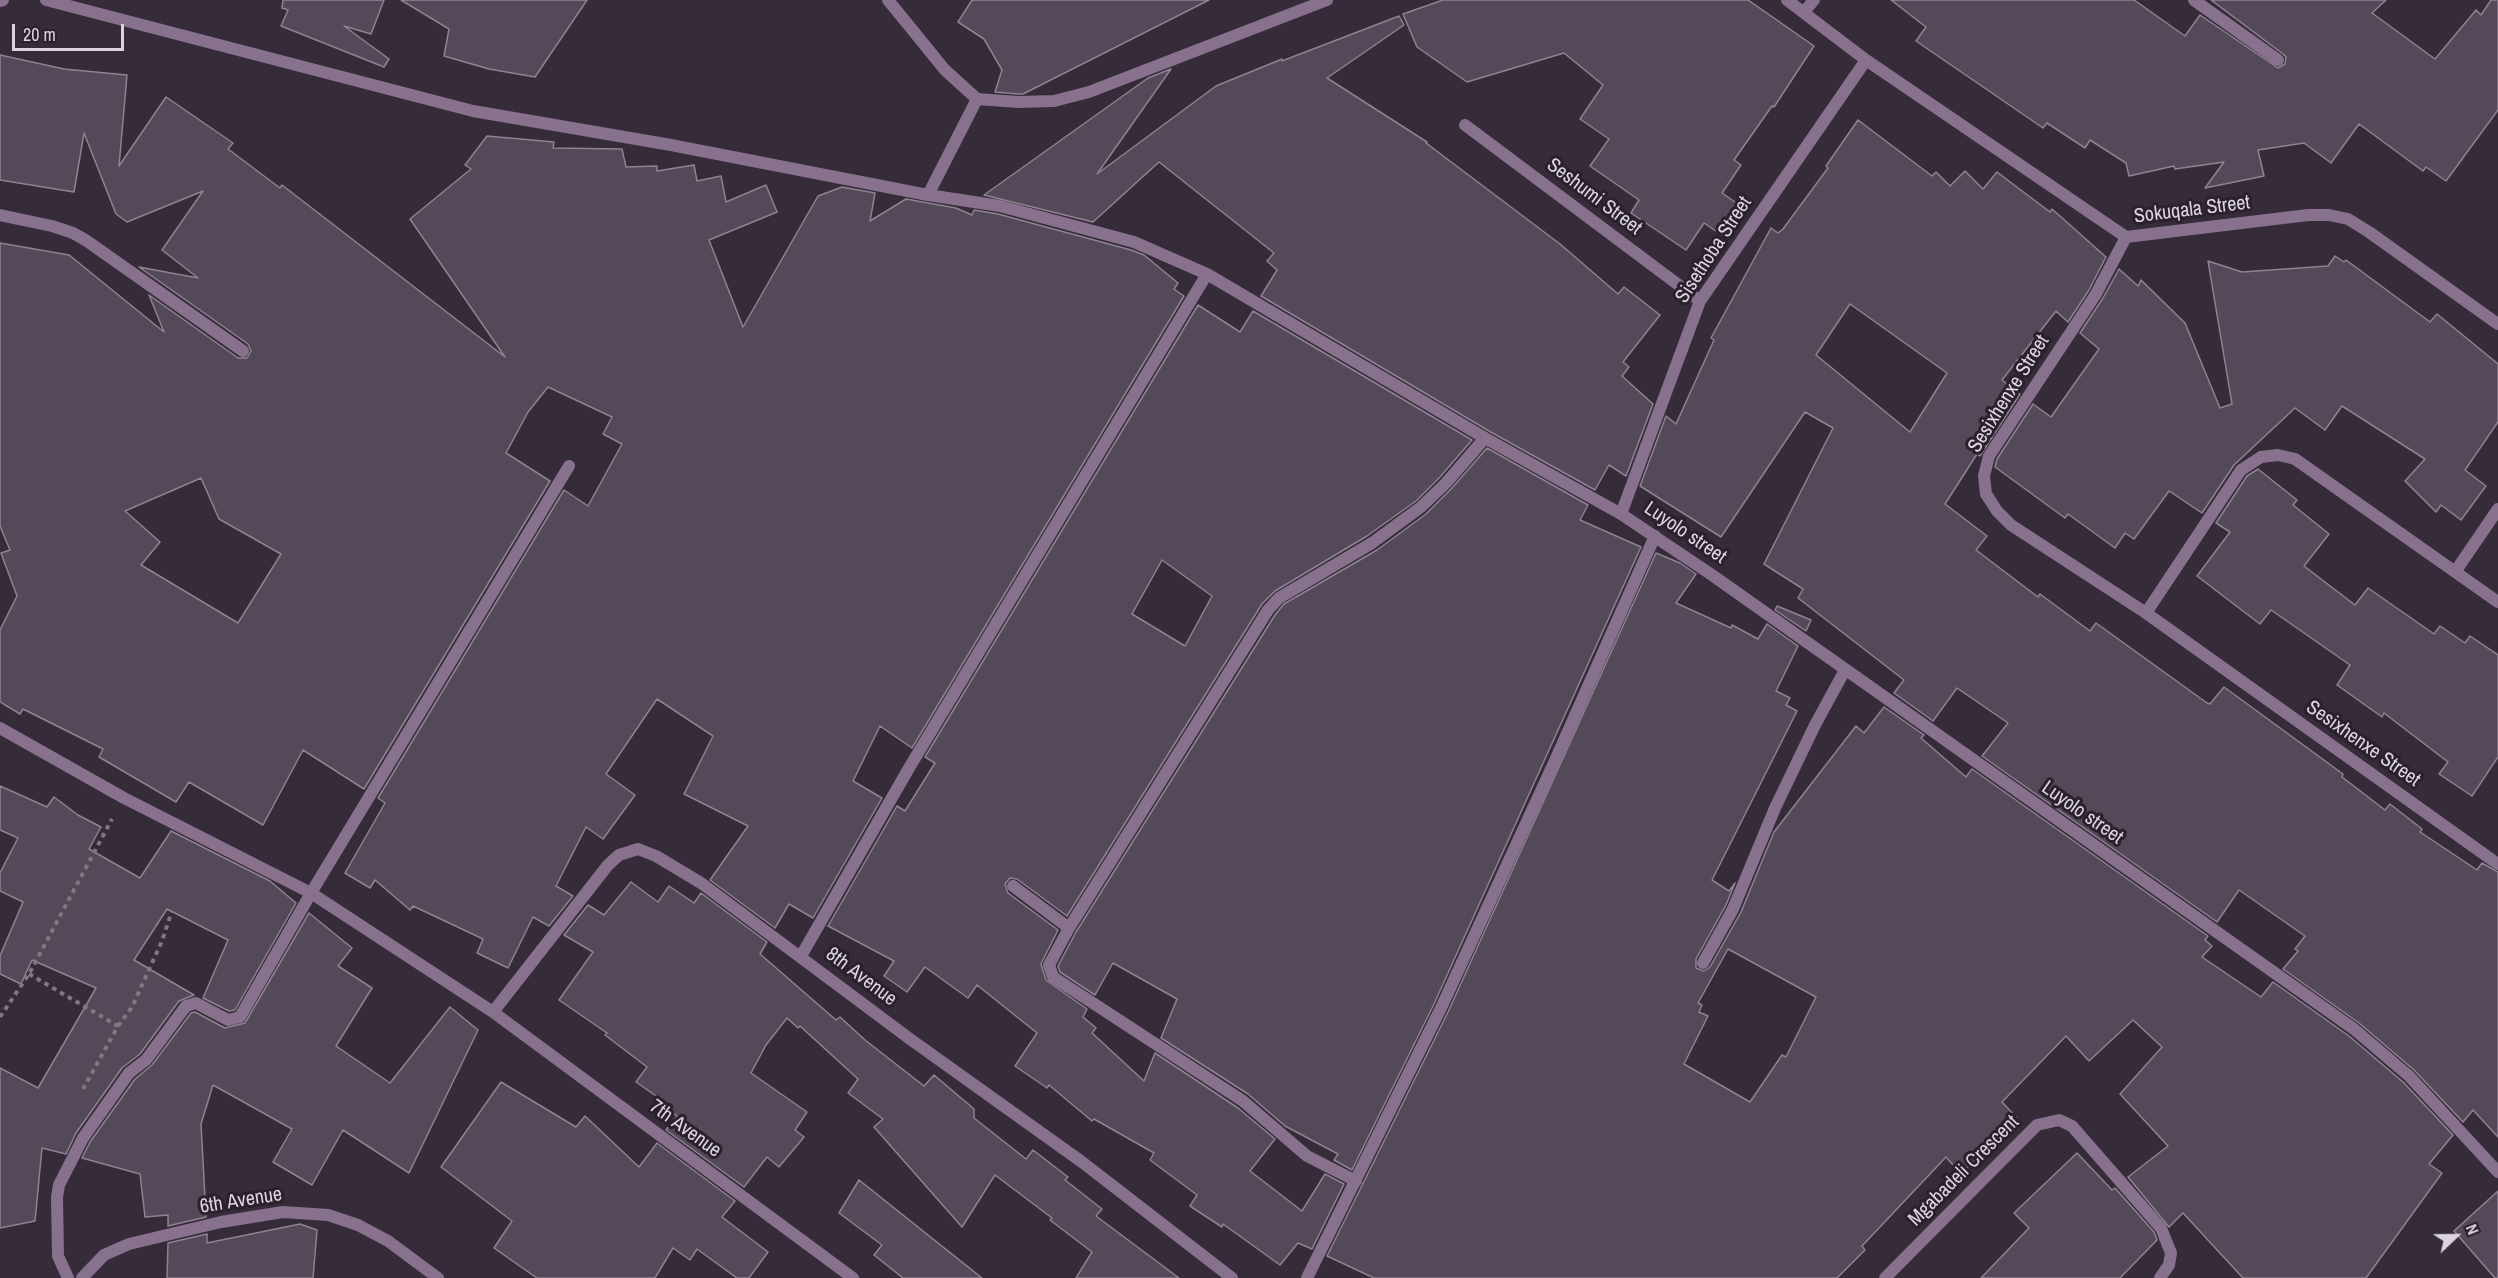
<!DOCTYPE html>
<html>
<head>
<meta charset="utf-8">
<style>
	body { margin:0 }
	#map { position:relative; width:2498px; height:1278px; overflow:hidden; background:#352b39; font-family:"Archivo Narrow",sans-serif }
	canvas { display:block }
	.north { position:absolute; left:2426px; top:1206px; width:60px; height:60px; -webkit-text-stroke:4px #2b212e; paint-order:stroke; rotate:68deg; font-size:16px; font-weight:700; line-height:24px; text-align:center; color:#dcd5de }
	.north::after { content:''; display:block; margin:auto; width:21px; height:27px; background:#dcd5de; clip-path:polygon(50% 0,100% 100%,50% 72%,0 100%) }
	.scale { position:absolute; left:12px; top:24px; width:112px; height:27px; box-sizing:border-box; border:3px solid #dcd5de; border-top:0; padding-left:8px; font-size:18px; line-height:21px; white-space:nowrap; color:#dcd5de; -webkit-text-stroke:4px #2b212e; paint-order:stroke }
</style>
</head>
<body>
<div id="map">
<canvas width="2498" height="1278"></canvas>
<div class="north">N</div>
<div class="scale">20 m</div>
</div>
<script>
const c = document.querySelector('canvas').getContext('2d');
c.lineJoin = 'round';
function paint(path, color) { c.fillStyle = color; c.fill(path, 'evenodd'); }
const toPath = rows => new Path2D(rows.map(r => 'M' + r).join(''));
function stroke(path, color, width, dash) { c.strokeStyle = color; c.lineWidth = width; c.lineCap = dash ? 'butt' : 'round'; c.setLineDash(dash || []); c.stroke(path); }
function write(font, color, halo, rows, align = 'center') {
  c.font = font + ' "Archivo Narrow",sans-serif'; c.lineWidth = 6; c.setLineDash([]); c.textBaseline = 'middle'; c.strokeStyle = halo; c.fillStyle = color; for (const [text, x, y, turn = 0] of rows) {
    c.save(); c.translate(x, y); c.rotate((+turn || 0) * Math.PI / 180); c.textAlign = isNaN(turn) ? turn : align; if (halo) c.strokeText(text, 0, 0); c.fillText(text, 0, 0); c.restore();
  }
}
const building = toPath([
	[283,0,384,0,371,34,344,26,389,59,384,67,281,26,288,10,282,8,283,0],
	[401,0,587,0,535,77,489,69,444,56,449,29,401,0],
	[972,0,1209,0,1023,94,1018,94,995,92,1002,70,984,39,958,22,972,0],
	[1443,0,1748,0,1814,46,1774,107,1772,106,1734,160,1741,165,1722,193,1745,209,1723,236,1704,223,1686,250,1631,213,1639,200,1590,166,1609,139,1580,119,1603,85,1564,53,1467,82,1417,47,1403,14,1443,0],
	[1891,0,2134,0,2185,36,2200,15,2278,68,2285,64,2286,57,2283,54,2211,0,2386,0,2372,13,2435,59,2476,10,2481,15,2491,0,2498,0,2498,110,2446,181,2426,167,2423,171,2359,124,2331,163,2304,143,2258,150,2264,176,2205,188,2224,162,2175,169,2174,166,2129,176,2126,163,2090,140,2085,148,2047,123,2043,128,1916,41,1926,27,1891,0],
	[1399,16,1404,25,1327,78,1427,142,1426,143,1560,244,1618,294,1624,287,1660,315,1623,362,1629,367,1622,376,1653,404,1626,476,1609,465,1595,490,1489,431,1261,296,1277,270,1267,261,1274,253,1159,162,1093,222,984,195,1148,78,1171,69,1097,174,1216,86,1282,59,1282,61,1399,16],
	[0,55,64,69,127,75,119,166,166,97,233,143,228,149,280,188,282,185,505,357,410,219,471,169,465,165,487,136,554,142,553,148,622,149,626,167,657,166,657,171,694,165,697,181,721,176,726,202,766,185,777,212,709,240,743,327,818,196,842,187,875,193,870,221,906,199,956,208,972,215,974,210,998,214,1131,250,1144,255,1178,283,1174,289,1184,296,912,748,880,726,853,781,882,798,813,918,789,904,775,928,710,880,748,826,684,794,713,736,657,699,606,774,635,795,603,839,586,827,556,886,573,896,549,926,533,917,508,968,477,953,483,939,413,906,410,910,375,880,370,888,345,873,385,803,378,798,564,490,588,506,622,444,603,434,612,417,548,387,528,412,506,453,550,481,364,789,303,750,263,825,189,782,176,802,99,757,103,749,23,709,20,714,0,702,0,630,17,596,1,553,10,550,0,526,0,243,69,255,164,332,149,295,238,358,247,358,251,351,248,344,139,267,198,278,162,250,203,191,127,222,116,214,84,133,74,192,0,180,0,55],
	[201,478,219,519,281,554,238,623,141,565,160,542,125,511,201,478],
	[1858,120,1932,176,1936,172,1950,186,1965,171,1983,189,1997,172,2050,212,2052,209,2106,257,2089,290,2068,322,2056,311,2002,380,2020,394,1980,456,1977,454,1945,504,1987,536,1976,550,2038,597,2040,594,2090,631,2096,623,2207,703,2210,704,2224,687,2343,774,2342,777,2385,810,2390,804,2422,829,2420,832,2477,870,2482,863,2498,872,2498,1137,2473,1110,2463,1122,2414,1070,2359,1023,2283,969,2298,951,2295,949,2305,936,2239,890,2217,922,1982,756,2008,723,1957,688,1933,721,1894,693,1904,680,1798,598,1803,589,1764,564,1833,428,1805,412,1721,537,1640,486,1666,416,1676,424,1714,340,1711,338,1771,228,1778,233,1783,229,1828,168,1826,166,1858,120],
	[1850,304,1947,373,1910,432,1816,355,1850,304],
	[2335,256,2344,262,2346,260,2430,322,2437,314,2498,364,2498,422,2465,470,2486,486,2461,520,2441,505,2436,512,2405,481,2425,459,2342,406,2325,430,2295,408,2234,465,2202,513,2169,491,2134,539,2125,533,2115,548,2068,514,2065,518,1995,467,1997,459,2033,404,2051,417,2099,349,2080,333,2103,298,2119,269,2138,286,2141,280,2185,323,2220,408,2232,404,2208,261,2242,272,2328,266,2335,256],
	[1198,305,1240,332,1253,311,1472,440,1440,477,1416,501,1367,536,1275,591,1262,604,1067,916,1017,879,1010,878,1005,884,1008,893,1058,930,1041,964,1046,980,1087,1009,1083,1017,1096,1028,1092,1033,1144,1081,1155,1053,1238,1108,1275,1139,1250,1171,1302,1211,1325,1174,1344,1184,1312,1249,1298,1243,1280,1265,1223,1224,1222,1227,1190,1206,1197,1195,1150,1160,1154,1153,1094,1119,1092,1121,1049,1085,1047,1088,1015,1066,1037,1033,977,985,968,998,925,967,907,992,884,976,894,961,828,926,897,806,905,811,935,763,925,757,1198,305],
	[1162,560,1212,596,1185,646,1132,614,1162,560],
	[1487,448,1588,505,1580,520,1641,547,1434,1004,1352,1170,1334,1160,1338,1154,1285,1126,1248,1094,1161,1038,1177,999,1113,963,1095,995,1060,972,1058,966,1076,932,1275,615,1284,604,1377,550,1426,514,1452,488,1487,448],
	[2258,469,2297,500,2293,505,2329,534,2304,566,2355,605,2368,588,2434,634,2440,626,2465,643,2470,636,2498,655,2498,757,2472,796,2439,774,2448,762,2384,713,2382,717,2337,685,2350,665,2271,610,2260,624,2197,576,2230,532,2216,523,2247,476,2258,469],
	[1656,553,1680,563,1696,574,1676,603,1731,628,1732,625,1758,639,1767,624,1798,646,1776,691,1790,698,1786,705,1797,711,1712,880,1729,891,1735,883,1726,905,1696,959,1696,968,1704,971,1710,967,1741,912,1774,832,1856,726,1864,733,1884,707,1924,735,1921,738,1966,777,1972,769,2208,936,2205,940,2212,946,2202,957,2261,997,2273,982,2349,1036,2403,1082,2453,1135,2429,1164,2442,1173,2366,1278,2243,1278,2183,1213,2169,1227,2128,1177,2168,1146,2120,1094,2162,1047,2133,1020,2089,1061,2066,1036,2002,1102,2016,1117,1961,1174,1946,1157,1862,1246,1865,1250,1837,1278,1374,1278,1327,1256,1448,1012,1656,553],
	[1728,949,1816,997,1786,1057,1782,1055,1750,1102,1684,1064,1708,1016,1699,1012,1702,1005,1698,1003,1728,949],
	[1777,606,1811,620,1806,631,1775,610,1777,606],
	[0,786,47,807,54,797,78,815,101,827,89,849,140,878,171,831,270,881,296,903,235,1010,229,1011,203,998,228,940,167,909,134,960,194,995,179,1001,140,1054,122,1068,76,1133,66,1154,42,1148,35,1221,0,1228,0,1068,38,1088,96,988,32,960,21,984,0,974,0,956,23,902,0,891,0,873,18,838,0,830,0,786],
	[631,882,658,902,669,886,694,903,701,893,767,942,760,954,836,1020,840,1017,865,1040,924,1086,934,1075,974,1109,974,1118,1026,1159,1033,1150,1068,1177,1065,1180,1102,1209,1096,1216,1179,1278,1076,1278,1092,1252,1050,1220,1052,1218,995,1175,962,1227,874,1127,883,1119,848,1093,858,1079,800,1026,798,1028,787,1018,766,1045,751,1073,807,1112,795,1130,804,1137,779,1167,767,1157,744,1187,666,1130,677,1116,669,1110,672,1107,636,1082,647,1067,605,1035,607,1033,559,1000,593,952,564,935,588,905,604,915,631,882],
	[309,913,352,948,338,966,372,988,336,1046,390,1083,450,1007,478,1030,409,1173,343,1130,312,1185,273,1162,292,1129,213,1085,201,1124,206,1217,168,1226,168,1215,145,1217,140,1174,82,1158,90,1142,135,1079,152,1065,191,1013,195,1012,225,1028,245,1023,309,913],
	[501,1082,576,1127,585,1116,639,1167,657,1143,735,1201,722,1217,768,1252,749,1278,737,1278,697,1249,690,1260,673,1248,655,1278,537,1278,494,1248,512,1221,441,1167,501,1082],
	[2077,1153,2112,1190,2115,1188,2154,1232,2157,1240,2120,1278,1981,1278,2029,1228,2014,1213,2077,1153],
	[859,1180,982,1278,903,1278,874,1255,882,1245,839,1213,859,1180],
	[2498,1191,2498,1278,2495,1278,2454,1231,2498,1191],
	[300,1224,317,1230,313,1278,167,1278,168,1243,207,1234,207,1243,300,1224]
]);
const path = toPath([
	[29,974,118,1026,83,1089],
	[0,1017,29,974,112,819],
	[118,1026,132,1007,162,941,172,911]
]);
const service = toPath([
	[888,0,945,70,977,99]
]);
const minor = toPath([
	[46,0,473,111,671,145,928,195,1000,206,1134,242,1207,274,1485,438,1621,514,1712,575,2354,1029,2409,1076,2498,1172],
	[1787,0,1866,60,2126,237,2308,215,2329,215,2348,219,2369,232,2498,324],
	[2194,0,2278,60],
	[0,1,3,0],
	[1804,12,1814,0],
	[1465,125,1700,301],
	[928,195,977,99,1018,102,1054,101,1089,92,1327,0],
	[0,215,52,226,73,233,87,241,243,351],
	[2126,237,2096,294,1989,456,1984,476,1986,494,1997,511,2011,525,2146,613,2498,864],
	[1621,514,1700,301,1866,60],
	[2455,572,2498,509],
	[2146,613,2241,470,2261,457,2278,455,2295,459,2498,602],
	[0,728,124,798,311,893,493,1012,853,1278],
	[1013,886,1069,928,1049,965,1053,977,1243,1101,1307,1156,1356,1181],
	[1069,928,1268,610,1279,598,1372,543,1421,507,1446,483,1485,438],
	[801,956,909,768,1207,274],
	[1703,963,1733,909,1775,808,1815,725,1845,670],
	[493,1012,608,865,619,855,638,849,656,856,701,883,910,1039,1082,1162,1232,1278],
	[68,1278,58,1256,57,1197,59,1185,83,1138,129,1073,146,1060,186,1006,196,1003,228,1020,240,1017,311,893,569,466],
	[82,1278,104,1255,129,1244,221,1222,283,1212,328,1215,358,1225,388,1241,438,1278],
	[1307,1278,1441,1008,1553,765,1655,536],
	[1885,1278,2037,1125,2059,1120,2072,1126,2161,1228,2171,1253,2169,1265,2160,1278]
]);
const streetNames = [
	["Seshumi Street",1594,197,37],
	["Sokuqala Street",2192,210,-7],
	["Sisethoba Street",1714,250,-57],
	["Sesixhenxe Street",2009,394,-58],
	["Luyolo street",1685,533,34],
	["Sesixhenxe Street",2363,744,35],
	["Luyolo street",2082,813,35],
	["8th Avenue",861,977,37],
	["7th Avenue",685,1129,36],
	["Mgabadeli Crescent",1964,1171,-45],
	["6th Avenue",241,1201,-9]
];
paint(building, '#544958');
stroke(building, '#8f8293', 1.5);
stroke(path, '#807783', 4, [4.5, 4.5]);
stroke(service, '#87718d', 12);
stroke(minor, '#87718d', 12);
write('20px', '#dcd5de', '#2b212e', streetNames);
</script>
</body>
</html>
